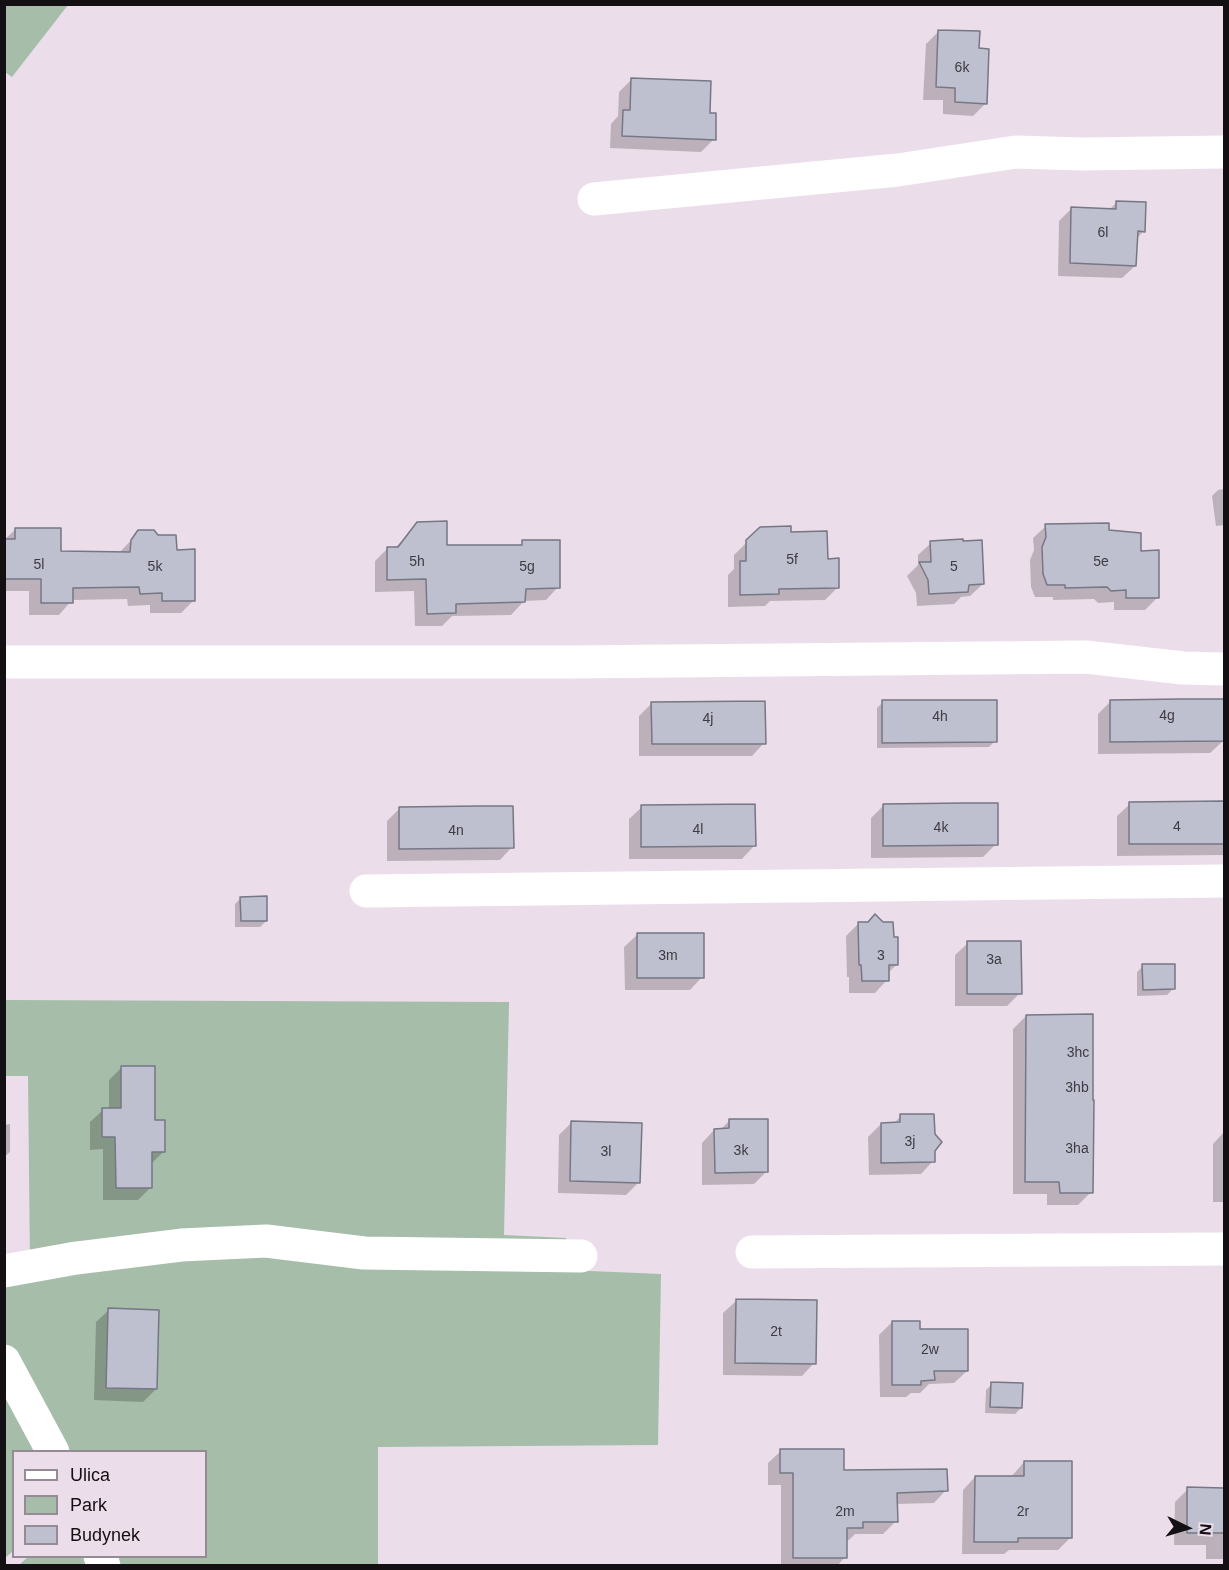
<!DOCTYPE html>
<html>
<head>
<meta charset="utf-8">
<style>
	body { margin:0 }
	#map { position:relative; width:1229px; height:1570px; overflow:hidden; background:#ebdeea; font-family:Arial,sans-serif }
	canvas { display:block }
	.frame { position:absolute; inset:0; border:6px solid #130f13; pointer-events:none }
	.legend { position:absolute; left:12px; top:1450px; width:195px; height:108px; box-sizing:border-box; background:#ebdeea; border:2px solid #958b94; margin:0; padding:8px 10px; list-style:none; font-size:18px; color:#130f13 }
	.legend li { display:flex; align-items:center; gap:12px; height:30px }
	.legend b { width:30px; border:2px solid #958b94 }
	.north { position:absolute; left:1157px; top:1498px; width:60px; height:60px; -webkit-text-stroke:4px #ebdeea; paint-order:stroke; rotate:95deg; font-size:16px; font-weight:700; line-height:24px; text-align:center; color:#130f13 }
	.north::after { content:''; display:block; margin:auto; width:21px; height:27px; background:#130f13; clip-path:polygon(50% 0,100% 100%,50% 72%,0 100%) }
</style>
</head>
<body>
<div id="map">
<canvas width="1229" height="1570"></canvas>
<div class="frame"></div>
<ul class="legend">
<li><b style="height:8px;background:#fff"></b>Ulica</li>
<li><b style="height:16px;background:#a5bda9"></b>Park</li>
<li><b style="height:16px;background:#bebfcf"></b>Budynek</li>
</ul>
<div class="north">N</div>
</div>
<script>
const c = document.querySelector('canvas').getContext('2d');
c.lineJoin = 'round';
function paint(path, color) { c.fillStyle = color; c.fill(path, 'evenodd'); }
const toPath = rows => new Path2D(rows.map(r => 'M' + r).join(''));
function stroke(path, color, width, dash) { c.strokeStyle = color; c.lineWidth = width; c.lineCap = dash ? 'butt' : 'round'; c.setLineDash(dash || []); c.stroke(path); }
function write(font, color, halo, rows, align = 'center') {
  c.font = font + ' Arial,sans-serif'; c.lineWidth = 6; c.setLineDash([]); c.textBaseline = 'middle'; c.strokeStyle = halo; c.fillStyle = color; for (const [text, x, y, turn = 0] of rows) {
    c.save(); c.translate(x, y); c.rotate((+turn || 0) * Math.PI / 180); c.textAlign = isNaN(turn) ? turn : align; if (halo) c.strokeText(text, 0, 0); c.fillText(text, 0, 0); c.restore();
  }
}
const green = toPath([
	[4,5,68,5,12,77,5,72],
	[5,1000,509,1002,504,1235,566,1238,567,1270,661,1274,658,1445,378,1447,378,1565,111,1565,107,1557,206,1556,206,1452,57,1451,5,1348,5,1269,30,1264,28,1076,5,1076],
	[4,1390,34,1451,14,1452,13,1551,5,1558],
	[29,1556,84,1557,88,1565,18,1566]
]);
const shadow = toPath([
	[939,31,978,49,986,103,973,116,943,114,943,100,923,100,926,44],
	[632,79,708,114,714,139,701,152,610,148,611,124,618,116,619,92],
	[1117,202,1144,231,1136,239,1135,266,1122,278,1058,276,1059,221,1071,209,1109,210],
	[1224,489,1224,525,1216,526,1212,496,1218,490],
	[418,523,446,547,518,547,523,542,558,587,546,600,524,601,511,615,452,616,442,626,415,626,414,591,375,592,375,561,387,549,395,548],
	[1046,526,1108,531,1158,597,1145,610,1114,610,1114,602,1098,603,1094,599,1053,600,1053,597,1035,597,1031,587,1030,560,1034,550,1033,538],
	[761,528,789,534,826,560,838,587,825,600,770,601,765,606,728,607,728,575,734,569,734,555],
	[16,529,60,552,119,553,139,532,175,551,194,600,181,613,150,613,150,605,128,606,127,599,72,600,59,615,29,615,29,591,4,591,4,540],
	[931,543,983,584,970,596,961,597,954,604,917,606,916,593,907,576,918,565,918,555],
	[1111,701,1223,741,1210,753,1098,754,1098,714],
	[883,702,995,741,989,747,877,748,877,708],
	[652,703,764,743,752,756,639,756,639,716],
	[1224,803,1224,855,1117,856,1117,816,1130,804],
	[884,805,996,844,983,857,871,858,871,818],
	[642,807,754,846,742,859,629,859,629,819],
	[400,808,512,847,500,860,387,861,387,821],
	[241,898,266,921,260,927,235,927,235,904],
	[859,923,892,939,897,964,887,974,887,980,875,993,849,993,849,977,847,977,846,936],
	[637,935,702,977,690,990,625,990,624,947],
	[968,943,1020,993,1007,1006,955,1006,955,955],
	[1143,966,1173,989,1167,995,1137,996,1137,972],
	[1026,1016,1091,1192,1078,1205,1047,1205,1047,1194,1013,1194,1013,1029],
	[122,1067,154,1121,164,1151,151,1164,151,1187,138,1200,103,1200,103,1149,90,1150,90,1122,103,1110,109,1110,109,1080],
	[901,1116,933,1150,933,1161,921,1174,869,1175,868,1137,881,1124,893,1124],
	[729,1121,766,1172,754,1184,702,1185,702,1143,714,1130,720,1130],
	[572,1122,639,1182,626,1195,558,1193,559,1135],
	[10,1124,10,1152,4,1157,4,1125],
	[1224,1132,1224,1202,1213,1202,1213,1144],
	[736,1301,814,1363,802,1376,723,1375,723,1313],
	[109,1310,156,1389,143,1402,94,1400,96,1322],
	[892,1322,919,1331,967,1371,954,1383,929,1384,920,1393,911,1393,906,1397,880,1397,879,1335],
	[992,1384,1021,1408,1015,1414,985,1413,986,1390],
	[781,1451,843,1471,946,1490,934,1503,896,1504,896,1521,883,1534,855,1534,849,1540,845,1540,845,1557,837,1566,781,1566,781,1485,768,1485,768,1463],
	[1024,1462,1070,1538,1058,1550,1009,1550,1004,1554,962,1554,963,1490,975,1477,1011,1477],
	[1188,1489,1224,1489,1224,1559,1206,1559,1206,1545,1174,1545,1175,1502]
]);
const building = toPath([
	[938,30,980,31,979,48,989,49,987,104,955,102,955,88,936,87,938,30],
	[631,78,711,81,710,113,716,113,716,140,622,136,623,110,630,110,631,78],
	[1116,201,1146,202,1145,232,1138,231,1136,266,1070,263,1071,207,1116,209,1116,201],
	[447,521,447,545,522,545,522,540,560,540,560,588,526,589,525,602,456,604,456,613,427,614,426,579,387,580,387,547,398,547,417,522,447,521],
	[1109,523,1109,530,1141,533,1141,551,1159,550,1159,598,1126,598,1126,590,1111,591,1107,587,1065,588,1065,585,1047,585,1043,574,1042,547,1046,537,1045,524,1109,523],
	[791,526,791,532,827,531,828,559,839,558,839,588,779,589,779,594,740,595,740,561,746,561,746,540,760,527,791,526],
	[15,528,61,528,61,551,130,552,131,540,138,530,154,530,158,535,176,535,177,550,195,549,195,601,162,601,162,593,140,594,139,587,73,588,73,603,41,603,41,579,4,579,4,539,15,539,15,528],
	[963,539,963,541,982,540,984,584,969,585,968,592,929,594,928,580,919,562,931,562,930,541,963,539],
	[1181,699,1224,699,1224,741,1110,742,1110,700,1181,699],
	[882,700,997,700,997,742,882,743,882,700],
	[765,701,766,744,652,744,651,702,765,701],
	[1224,801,1224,844,1129,844,1129,802,1224,801],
	[963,803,998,803,998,845,883,846,883,804,963,803],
	[755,804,756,846,641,847,641,805,755,804],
	[478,806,513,806,514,848,399,849,399,807,478,806],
	[267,896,267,921,241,921,240,897,267,896],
	[875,914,883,922,893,922,894,937,898,937,898,965,889,965,889,981,862,981,861,965,859,965,858,922,868,922,875,914],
	[637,933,704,933,704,978,637,978,637,933],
	[967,941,1021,941,1022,994,967,994,967,941],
	[1142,964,1175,964,1175,989,1143,990,1142,964],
	[1093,1014,1093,1100,1094,1100,1093,1193,1060,1193,1059,1182,1025,1182,1026,1015,1093,1014],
	[121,1066,155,1066,155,1120,165,1120,165,1152,152,1152,152,1188,116,1188,115,1137,102,1137,102,1108,121,1108,121,1066],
	[900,1114,934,1114,935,1134,942,1142,935,1151,935,1162,881,1163,881,1123,900,1122,900,1114],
	[729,1119,768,1119,768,1172,715,1173,714,1129,729,1128,729,1119],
	[571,1121,642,1123,640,1183,570,1181,571,1121],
	[736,1299,817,1300,816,1364,735,1363,736,1299],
	[108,1308,159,1310,157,1389,106,1388,108,1308],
	[892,1321,920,1321,920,1329,968,1329,968,1371,934,1371,935,1380,921,1381,921,1385,892,1385,892,1321],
	[991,1382,1023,1383,1022,1408,990,1407,991,1382],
	[780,1449,844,1449,844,1470,947,1469,948,1491,897,1493,898,1522,863,1522,863,1528,847,1528,847,1558,793,1558,793,1473,780,1473,780,1449],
	[1024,1461,1072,1461,1072,1538,1018,1538,1018,1542,974,1542,975,1476,1024,1476,1024,1461],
	[1187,1487,1224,1488,1224,1533,1187,1533,1187,1487]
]);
const minor = toPath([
	[594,199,898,170,1016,152,1082,154,1224,152],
	[4,662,568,662,1086,657,1183,668,1224,669],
	[366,891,1224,881],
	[752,1252,1224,1249],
	[4,1271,76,1258,181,1245,266,1241,364,1253,581,1256],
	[4,1361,53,1452],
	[100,1556,104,1566]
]);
const numberNames = [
	["6k",962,68],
	["6l",1103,233],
	["5f",792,560],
	["5h",417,562],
	["5e",1101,562],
	["5l",39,565],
	["5k",155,567],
	["5g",527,567],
	["5",954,567],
	["4g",1167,716],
	["4h",940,717],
	["4j",708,719],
	["4",1177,827],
	["4k",941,828],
	["4l",698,830],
	["4n",456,831],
	["3m",668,956],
	["3",881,956],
	["3a",994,960],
	["3hc",1078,1053],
	["3hb",1077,1088],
	["3j",910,1142],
	["3ha",1077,1149],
	["3k",741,1151],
	["3l",606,1152],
	["2t",776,1332],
	["2w",930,1350],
	["2m",845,1512],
	["2r",1023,1512]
];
paint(green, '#a5bda9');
paint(shadow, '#0003');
paint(building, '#bebfcf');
stroke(building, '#767785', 1.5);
stroke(minor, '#fff', 33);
write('14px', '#3e3b42', null, numberNames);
</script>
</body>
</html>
